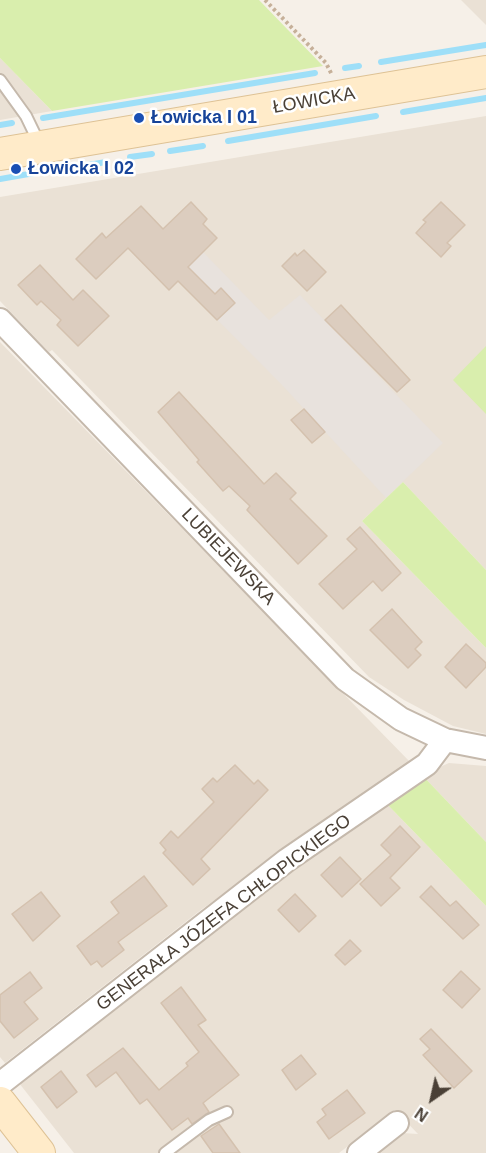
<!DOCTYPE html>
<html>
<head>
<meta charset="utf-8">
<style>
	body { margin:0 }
	#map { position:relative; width:486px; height:1153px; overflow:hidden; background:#f6f0e8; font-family:Helvetica,sans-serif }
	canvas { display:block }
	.north { position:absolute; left:402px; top:1069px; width:60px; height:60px; -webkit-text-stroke:4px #fff; paint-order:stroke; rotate:214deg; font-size:16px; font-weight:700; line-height:24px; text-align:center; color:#4a4036 }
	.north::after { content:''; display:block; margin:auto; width:21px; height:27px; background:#4a4036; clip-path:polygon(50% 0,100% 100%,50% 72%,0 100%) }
</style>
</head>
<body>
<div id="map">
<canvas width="486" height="1153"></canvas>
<div class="north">N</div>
</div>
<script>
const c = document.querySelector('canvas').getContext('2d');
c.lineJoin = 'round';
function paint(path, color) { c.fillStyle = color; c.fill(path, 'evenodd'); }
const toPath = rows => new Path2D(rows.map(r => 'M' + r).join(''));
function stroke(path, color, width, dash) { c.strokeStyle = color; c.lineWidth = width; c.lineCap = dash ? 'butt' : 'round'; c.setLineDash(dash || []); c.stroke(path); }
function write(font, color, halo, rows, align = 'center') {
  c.font = font + ' Helvetica,sans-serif'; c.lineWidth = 5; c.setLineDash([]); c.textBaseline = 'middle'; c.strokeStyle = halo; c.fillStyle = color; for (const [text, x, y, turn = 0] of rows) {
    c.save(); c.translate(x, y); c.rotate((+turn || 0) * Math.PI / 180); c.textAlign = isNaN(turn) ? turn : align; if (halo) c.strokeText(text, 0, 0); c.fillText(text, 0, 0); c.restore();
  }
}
const residential = toPath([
	[461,0,486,0,486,25],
	[0,58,52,111,0,120],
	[486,116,486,570,403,482,362,521,486,648,486,734,453,726,404,700,369,677,52,350,49,352,0,301,0,197],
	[0,342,412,764,202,909,5,1063,0,1057],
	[449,763,486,766,486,842,422,775],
	[383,800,486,906,486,1153,376,1153,402,1133,418,1134,395,1110,339,1153,74,1153,19,1083]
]);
const industrial = toPath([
	[174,222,269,320,300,295,443,443,386,498,283,386,147,249]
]);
const green = toPath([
	[0,0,259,0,323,66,52,111,0,58],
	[486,346,486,414,453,380],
	[403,482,486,570,486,648,362,521],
	[422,775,486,842,486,906,383,800]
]);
const stream = toPath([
	[381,62,486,45],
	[345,68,359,66],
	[403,112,486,98],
	[43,118,315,73],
	[0,125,12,123],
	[228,141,376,116],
	[170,151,203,146],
	[130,157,152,154],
	[70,168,106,162],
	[0,179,40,172]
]);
const building = toPath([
	[191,202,207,219,203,224,217,238,188,267,215,294,221,288,235,303,217,320,178,281,169,290,128,248,96,279,76,259,102,233,106,238,141,206,163,229,191,202],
	[441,202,465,225,447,243,451,246,441,257,416,233,426,222,423,220,441,202],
	[304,250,326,272,307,291,282,266,295,253,297,256,304,250],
	[40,265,73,300,83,290,109,316,78,346,57,325,61,320,41,301,37,305,18,285,40,265],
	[341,305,410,380,397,392,325,320,341,305],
	[179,392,264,484,276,473,296,493,290,499,327,536,298,564,247,510,250,506,229,486,223,491,197,462,199,460,158,412,179,392],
	[304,409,325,432,312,443,291,420,304,409],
	[360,527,401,573,382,591,373,581,343,609,319,584,357,549,347,539,360,527],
	[392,609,422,642,415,649,421,655,408,668,370,630,392,609],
	[466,644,486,663,486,667,466,688,445,667,466,644],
	[235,765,254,784,258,780,268,790,201,859,210,869,193,885,163,853,166,850,160,843,171,831,178,838,214,802,202,789,213,778,217,782,235,765],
	[400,826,420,847,390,878,400,888,381,906,360,884,391,855,381,845,400,826],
	[340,857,361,879,342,897,321,875,340,857],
	[144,876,167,906,118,942,124,950,102,967,97,961,91,965,77,946,119,913,111,902,144,876],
	[431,886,450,906,456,901,479,925,463,939,420,897,431,886],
	[41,892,60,916,33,941,12,914,41,892],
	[295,894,316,916,299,932,278,910,295,894],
	[350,940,361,951,345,965,335,955,350,940],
	[461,971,480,989,462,1008,443,990,461,971],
	[30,972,42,988,24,1002,38,1019,14,1038,0,1021,0,995,30,972],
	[181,987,206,1020,198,1025,239,1075,203,1103,209,1112,192,1124,188,1118,172,1130,147,1099,140,1104,116,1072,96,1087,87,1075,123,1048,159,1090,188,1066,186,1063,199,1052,161,1003,181,987],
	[431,1029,472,1071,454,1088,423,1055,430,1049,420,1039,431,1029],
	[301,1055,316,1074,296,1090,282,1070,301,1055],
	[61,1071,77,1092,57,1108,41,1087,61,1071],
	[347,1090,365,1113,329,1139,317,1122,326,1115,322,1109,347,1090],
	[219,1124,240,1153,213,1153,201,1136,219,1124]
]);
const path = toPath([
	[265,0,326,63,332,75]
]);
const lane = toPath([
	[0,80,26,116,40,145],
	[165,1153,209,1120,227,1112]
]);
const street = toPath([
	[0,320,345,679,401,719,445,740,486,748],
	[0,1084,287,860,427,764,445,740],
	[359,1153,397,1123]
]);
const secondary = toPath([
	[0,154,486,72],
	[0,1103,39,1153]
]);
const markers = [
	[139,118,6,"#1a4fb4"],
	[16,169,6,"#1a4fb4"]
];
const streetNames = [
	["ŁOWICKA",314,101,-10],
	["LUBIEJEWSKA",228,557,46],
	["GENERAŁA JÓZEFA CHŁOPICKIEGO",224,913,-37]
];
const transitNames = [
	["Łowicka I 01",151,118],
	["Łowicka I 02",28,169]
];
paint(residential, '#eae1d5');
paint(industrial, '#e8e2dd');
paint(green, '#d9eead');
stroke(stream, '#9edff8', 6);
paint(building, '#dccdbf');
stroke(building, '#d4c1ae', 1.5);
stroke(lane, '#c5b9ac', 14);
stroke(street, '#c5b9ac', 26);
stroke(secondary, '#dec295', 34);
stroke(path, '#c6b099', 4, [3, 3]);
stroke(lane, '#fff', 10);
stroke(street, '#fff', 22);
stroke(secondary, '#ffebc9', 32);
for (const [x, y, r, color] of markers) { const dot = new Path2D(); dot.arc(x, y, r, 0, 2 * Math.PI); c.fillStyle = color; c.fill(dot); stroke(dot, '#fff', 2); }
write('18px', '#4a4036', '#fff', streetNames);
write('bold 18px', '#164399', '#fff', transitNames, 'left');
</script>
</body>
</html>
